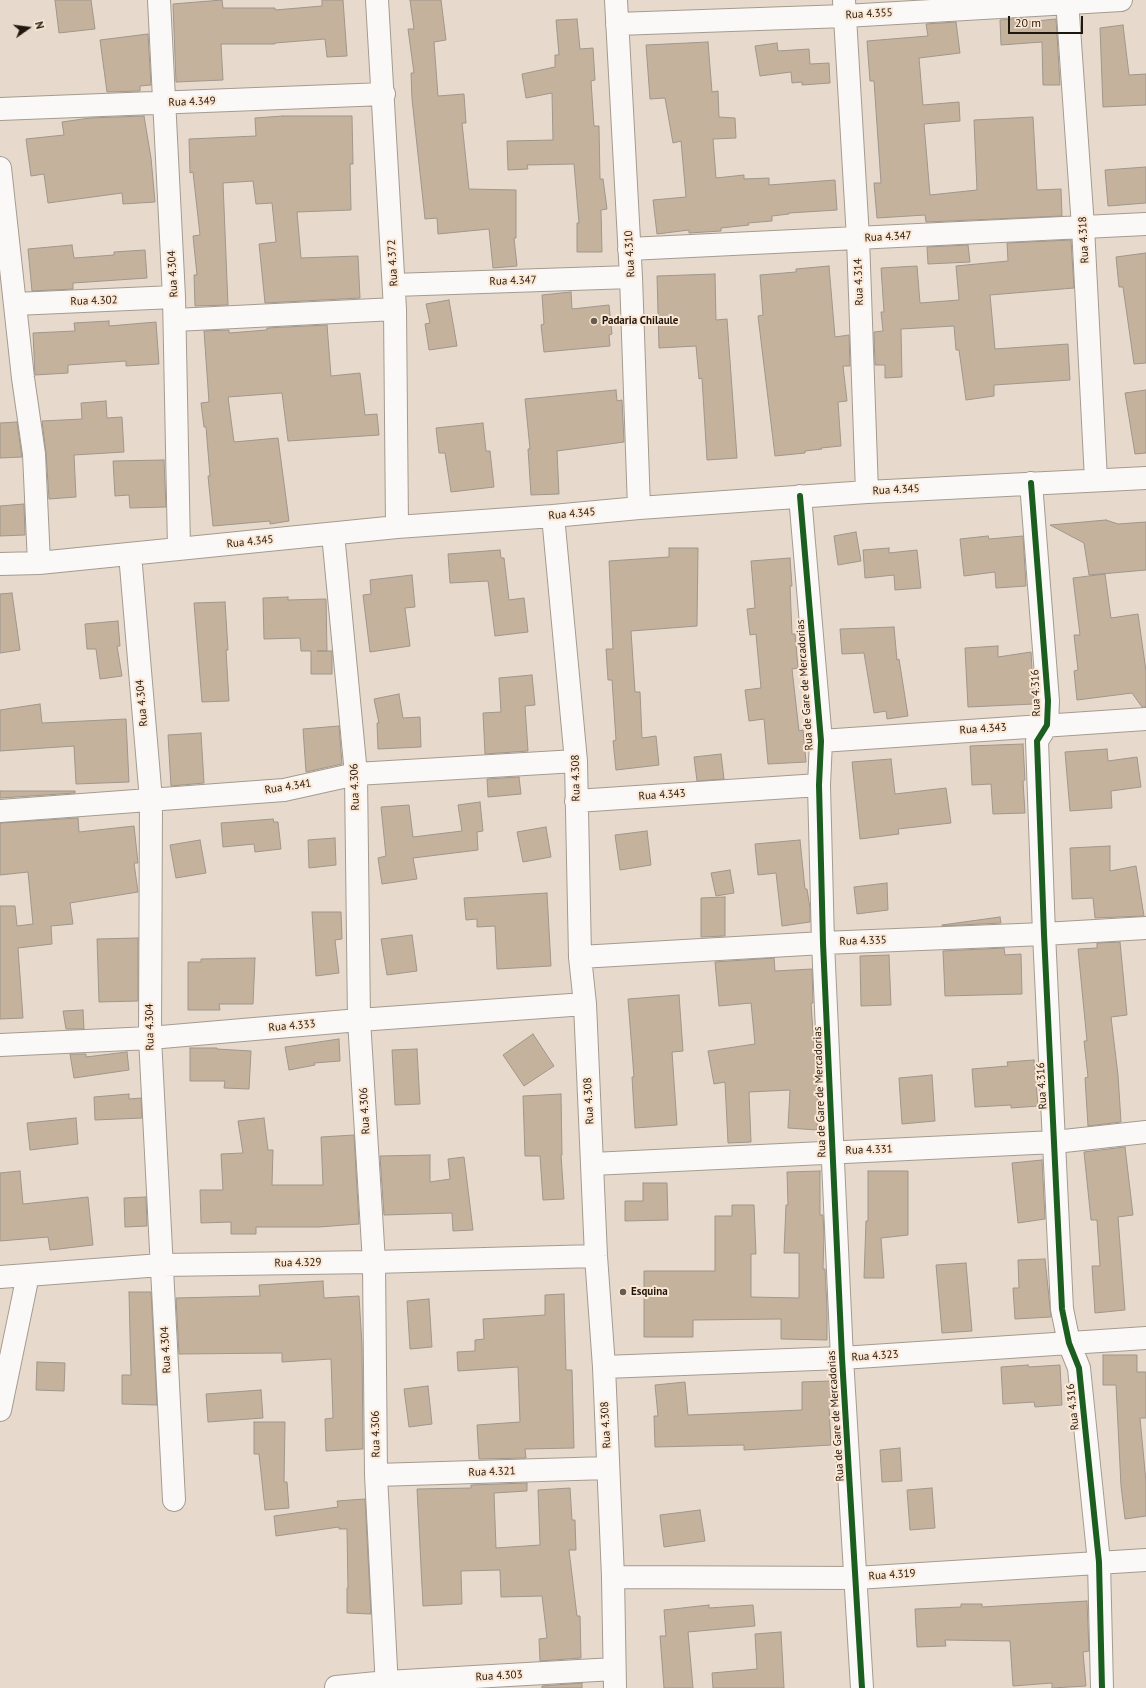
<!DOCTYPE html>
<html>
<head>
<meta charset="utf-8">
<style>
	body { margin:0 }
	#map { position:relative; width:1146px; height:1688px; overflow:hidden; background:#e7dacc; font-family:"PT Sans",sans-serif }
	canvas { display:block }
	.north { position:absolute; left:8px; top:8px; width:40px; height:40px; -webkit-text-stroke:3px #fce8d4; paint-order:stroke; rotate:76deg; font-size:11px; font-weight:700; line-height:16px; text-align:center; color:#20180f }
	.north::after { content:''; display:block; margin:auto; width:14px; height:18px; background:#20180f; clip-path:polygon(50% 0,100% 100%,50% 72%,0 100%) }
	.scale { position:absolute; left:1008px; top:16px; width:75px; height:18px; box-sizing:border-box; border:2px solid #20180f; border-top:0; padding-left:5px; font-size:12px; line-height:14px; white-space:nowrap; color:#20180f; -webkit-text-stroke:3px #fce8d4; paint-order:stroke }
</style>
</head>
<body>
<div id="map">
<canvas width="1146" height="1688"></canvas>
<div class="north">N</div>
<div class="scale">20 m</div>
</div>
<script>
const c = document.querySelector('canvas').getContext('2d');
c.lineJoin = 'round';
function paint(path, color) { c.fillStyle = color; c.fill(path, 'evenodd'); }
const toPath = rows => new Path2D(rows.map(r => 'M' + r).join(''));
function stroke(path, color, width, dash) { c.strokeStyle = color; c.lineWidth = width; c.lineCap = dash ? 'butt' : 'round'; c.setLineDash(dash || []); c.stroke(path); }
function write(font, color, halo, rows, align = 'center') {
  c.font = font + ' "PT Sans",sans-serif'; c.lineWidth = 4; c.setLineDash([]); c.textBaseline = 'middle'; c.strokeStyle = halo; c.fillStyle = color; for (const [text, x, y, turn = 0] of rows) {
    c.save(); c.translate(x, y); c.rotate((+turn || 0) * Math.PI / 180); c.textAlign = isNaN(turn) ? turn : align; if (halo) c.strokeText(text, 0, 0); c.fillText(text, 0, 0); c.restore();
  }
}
const building = toPath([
	[55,0,91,0,95,29,59,33,55,0],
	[222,0,223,8,275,8,275,10,322,6,322,0,343,0,347,56,327,57,325,39,275,43,275,44,221,44,223,80,176,82,173,4,222,0],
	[410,0,441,0,446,40,434,42,438,96,464,94,466,123,462,123,469,189,516,190,516,238,514,238,517,266,493,268,489,229,438,234,437,218,425,219,412,99,411,73,414,73,408,29,414,29,410,0],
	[1026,18,1027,22,1056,19,1060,85,1043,85,1042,42,1001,45,1000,20,1026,18],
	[577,19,580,49,593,48,595,80,591,81,594,126,599,126,600,179,603,179,607,209,601,210,602,252,577,252,577,223,579,223,574,164,527,165,528,169,508,170,507,141,553,140,552,93,526,98,522,74,555,67,555,55,559,55,556,20,577,19],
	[956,22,960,53,919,58,923,105,959,102,960,121,924,124,930,195,977,190,974,120,1033,117,1037,190,1061,189,1062,216,926,222,925,215,877,218,874,183,881,183,874,81,870,81,867,41,928,36,926,24,956,22],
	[1123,25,1129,75,1146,74,1146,105,1103,107,1100,28,1123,25],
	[148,34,151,85,140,86,140,91,107,92,100,40,148,34],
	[708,42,712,92,718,91,719,117,735,118,736,138,713,139,716,178,744,175,744,179,769,178,769,185,835,180,837,210,789,213,789,214,772,216,772,221,748,223,749,225,721,228,721,231,689,233,689,230,657,234,653,200,686,197,681,141,673,143,665,98,650,99,646,45,708,42],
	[777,43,778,51,809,49,810,64,829,63,830,83,802,85,802,82,792,83,791,72,760,76,755,46,777,43],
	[144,116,151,158,155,202,123,204,122,193,48,203,44,174,31,176,26,139,64,135,62,122,90,118,144,116],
	[283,116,352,116,353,164,350,164,351,210,297,212,301,258,358,256,360,298,265,303,259,244,276,242,272,203,256,204,253,181,223,183,228,305,195,306,194,275,197,275,193,236,200,235,193,172,190,173,189,139,256,136,255,118,283,116],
	[1146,167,1146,203,1108,206,1105,170,1146,167],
	[1071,240,1074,288,990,295,995,349,1068,344,1070,380,994,385,994,396,966,400,959,350,956,350,954,326,901,329,902,377,885,378,885,365,875,365,874,332,883,331,881,312,884,312,881,268,917,266,920,303,959,300,956,266,1008,261,1007,243,1071,240],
	[72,245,74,258,114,255,114,252,145,250,147,278,73,283,73,289,32,291,28,249,72,245],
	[968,245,970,262,928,264,927,247,968,245],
	[1146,253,1146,363,1134,364,1123,287,1119,287,1116,257,1146,253],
	[829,266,835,337,849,335,850,366,843,366,847,401,838,402,841,446,821,448,822,449,805,451,805,453,775,456,758,316,763,315,760,275,796,272,796,269,829,266],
	[715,274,716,320,727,319,737,458,707,460,702,378,699,379,696,346,659,348,657,276,715,274],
	[571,292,572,309,609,305,612,334,609,335,610,346,544,352,541,325,544,324,542,295,571,292],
	[449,300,457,346,429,350,425,324,430,323,426,304,449,300],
	[109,321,109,326,156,322,159,364,126,366,126,361,68,365,68,373,35,375,33,333,75,331,74,323,109,321],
	[327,325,331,376,360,373,365,415,377,414,379,435,288,441,282,393,228,397,234,442,278,438,289,521,270,524,270,521,213,526,208,476,210,476,206,427,204,427,201,403,209,402,204,331,229,330,229,333,267,330,267,328,327,325],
	[616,390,617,401,622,400,624,442,557,451,559,494,531,495,528,449,530,449,525,399,616,390],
	[1146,390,1146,453,1135,454,1125,393,1146,390],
	[106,401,107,418,122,417,124,452,74,455,76,497,49,499,46,453,42,421,82,419,81,403,106,401],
	[17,422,22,457,0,458,0,423,17,422],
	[483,423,486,451,490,451,494,487,451,492,445,453,439,453,436,428,483,423],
	[164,460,166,507,130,508,129,495,115,496,113,461,164,460],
	[24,504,25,535,0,536,0,506,24,504],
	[1106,520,1118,524,1146,522,1146,570,1089,575,1084,543,1050,525,1106,520],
	[856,532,861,561,838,565,834,536,856,532],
	[988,536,989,539,1023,536,1026,586,996,588,995,572,964,576,960,539,988,536],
	[669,548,698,548,697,626,631,631,635,692,640,692,642,738,656,736,659,765,616,770,613,741,616,740,612,680,608,680,606,649,613,649,609,561,669,557,669,548],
	[889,548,889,553,917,550,921,588,895,590,894,575,865,578,863,550,889,548],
	[500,550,501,558,504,558,509,600,524,598,528,632,495,636,488,581,450,583,448,554,500,550],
	[790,558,792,586,790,586,792,634,795,634,798,668,792,669,799,731,803,730,806,762,768,764,764,719,749,721,745,690,761,688,756,634,750,635,747,609,755,608,751,561,790,558],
	[1105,574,1111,618,1138,614,1146,671,1146,707,1142,707,1132,693,1077,700,1074,671,1078,670,1074,635,1080,635,1073,578,1105,574],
	[412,575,415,607,405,608,410,646,370,652,363,595,371,594,370,580,412,575],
	[12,593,20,650,0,653,0,594,12,593],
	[288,597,288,600,326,599,327,651,317,651,332,651,332,674,311,674,311,651,301,651,300,638,264,639,263,598,288,597],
	[225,602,228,650,226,650,229,701,202,702,194,603,225,602],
	[118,621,120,646,117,646,122,676,100,679,96,649,87,649,85,624,118,621],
	[894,627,897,660,899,659,908,716,887,719,886,711,874,713,864,653,842,654,840,629,894,627],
	[998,646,998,657,1031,652,1034,704,968,707,965,648,998,646],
	[532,675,535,705,525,706,528,751,485,754,483,713,501,712,499,678,532,675],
	[399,694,403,718,420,717,421,747,378,749,377,723,379,723,374,699,399,694],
	[40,704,42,723,126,719,129,782,76,784,74,746,0,751,0,710,40,704],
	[339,726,342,764,306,772,303,729,339,726],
	[201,733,204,783,171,786,168,735,201,733],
	[1023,744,1025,780,1023,781,1025,813,993,814,991,784,972,785,970,746,1023,744],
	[1107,749,1108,761,1137,757,1141,787,1111,791,1112,808,1070,811,1065,752,1107,749],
	[721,754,724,779,697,781,694,757,721,754],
	[891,759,895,794,946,788,951,823,898,829,899,834,860,839,852,762,891,759],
	[519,777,521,794,488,797,487,779,519,777],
	[0,791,75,791,75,793,0,798,0,791],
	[480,802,483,831,477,832,478,850,413,858,417,879,382,884,378,858,386,856,381,807,409,805,413,837,462,831,458,805,480,802],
	[78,818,79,832,134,826,138,863,134,863,138,892,70,903,73,924,51,926,52,944,18,948,23,1018,0,1019,0,906,15,906,17,926,33,924,28,872,0,875,0,823,78,818],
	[273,819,274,822,278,822,281,849,255,852,254,844,223,847,221,823,273,819],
	[546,827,551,857,523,862,517,832,546,827],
	[647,831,651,865,620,870,615,835,647,831],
	[335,838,336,865,309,868,308,840,335,838],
	[200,840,206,873,176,878,170,845,200,840],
	[800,840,805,889,807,889,810,908,810,922,782,926,776,873,758,875,755,844,800,840],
	[1110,846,1110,871,1136,866,1144,916,1095,918,1093,898,1072,899,1070,848,1110,846],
	[730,870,734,893,716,896,711,873,730,870],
	[887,883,888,910,857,914,854,887,887,883],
	[547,893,551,966,497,969,495,926,477,927,477,919,466,920,464,898,547,893],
	[725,897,725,936,701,937,701,898,725,897],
	[312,912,341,912,342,939,335,940,339,973,316,976,312,912],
	[1000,917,1001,923,942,926,942,925,1000,917],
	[412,935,417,971,387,975,381,939,412,935],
	[138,938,138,1001,99,1002,97,939,138,938],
	[1120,942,1127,1015,1111,1017,1118,1075,1121,1122,1088,1126,1085,1078,1088,1077,1084,1041,1087,1041,1078,949,1097,948,1097,943,1120,942],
	[1004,948,1005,955,1021,954,1022,994,945,996,943,951,1004,948],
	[889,955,891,1005,861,1006,860,956,889,955],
	[255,958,253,1004,219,1004,220,1010,188,1010,188,962,201,962,201,959,255,958],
	[774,958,775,971,812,969,813,1003,811,1003,818,1107,817,1130,788,1128,790,1090,749,1092,751,1142,728,1143,725,1082,714,1084,708,1051,755,1044,751,1003,719,1006,715,962,774,958],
	[679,995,683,1051,672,1052,677,1125,635,1128,632,1077,634,1077,628,999,679,995],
	[83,1010,84,1029,66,1029,63,1011,83,1010],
	[533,1034,554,1066,524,1086,503,1055,533,1034],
	[339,1039,340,1061,314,1063,315,1065,289,1070,285,1047,339,1039],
	[190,1048,217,1048,217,1049,251,1051,249,1089,224,1088,225,1081,190,1081,190,1048],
	[417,1049,420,1104,395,1105,392,1050,417,1049],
	[127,1052,129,1070,74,1078,70,1054,86,1054,86,1057,127,1052],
	[1034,1060,1038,1106,1011,1108,1011,1105,975,1107,972,1069,1008,1066,1007,1062,1034,1060],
	[932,1075,935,1121,902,1124,899,1078,932,1075],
	[129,1094,129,1099,141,1098,142,1118,95,1120,94,1097,129,1094],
	[561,1094,562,1155,561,1155,564,1199,543,1200,540,1156,525,1156,523,1096,561,1094],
	[76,1118,78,1144,30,1150,27,1123,76,1118],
	[264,1118,268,1150,273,1150,272,1185,323,1185,321,1137,354,1135,359,1224,319,1227,256,1227,256,1234,231,1234,231,1222,201,1223,200,1190,223,1190,221,1154,243,1153,238,1121,264,1118],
	[1125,1147,1133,1215,1118,1217,1125,1310,1095,1313,1092,1266,1100,1266,1097,1220,1091,1220,1084,1152,1125,1147],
	[430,1155,430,1182,450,1179,448,1159,464,1157,473,1230,453,1231,452,1213,384,1215,380,1156,430,1155],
	[1042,1160,1045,1219,1018,1223,1012,1163,1042,1160],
	[20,1171,23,1204,88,1197,93,1245,50,1250,48,1237,0,1241,0,1173,20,1171],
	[820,1171,820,1215,823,1215,824,1234,823,1269,825,1269,827,1308,827,1340,781,1339,781,1319,693,1320,693,1337,644,1337,644,1271,715,1271,715,1216,732,1216,732,1205,754,1205,756,1254,751,1254,751,1297,799,1298,799,1253,784,1253,786,1205,788,1205,787,1172,820,1171],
	[868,1171,908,1171,908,1235,881,1238,884,1278,864,1278,866,1221,868,1221,868,1171],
	[643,1183,667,1183,668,1220,625,1221,625,1201,643,1201,643,1183],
	[146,1197,147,1226,125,1227,124,1198,146,1197],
	[1045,1259,1051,1317,1015,1319,1013,1288,1019,1288,1018,1260,1045,1259],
	[966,1263,972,1331,942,1333,936,1265,966,1263],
	[323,1281,324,1298,359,1296,362,1345,363,1449,326,1451,325,1419,333,1418,331,1359,282,1362,282,1353,179,1354,176,1298,260,1296,259,1285,323,1281],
	[129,1292,151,1292,157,1405,122,1404,122,1375,131,1375,129,1292],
	[564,1294,566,1370,572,1370,574,1448,525,1449,526,1458,479,1459,477,1425,520,1422,518,1367,458,1371,457,1352,475,1351,475,1340,484,1339,483,1319,545,1315,545,1295,564,1294],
	[429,1299,432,1347,410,1349,407,1301,429,1299],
	[1103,1355,1137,1355,1137,1372,1146,1372,1146,1418,1140,1418,1146,1482,1146,1516,1125,1519,1121,1486,1116,1385,1103,1385,1103,1355],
	[37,1362,65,1363,64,1391,36,1390,37,1362],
	[1028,1365,1029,1367,1060,1365,1062,1405,1035,1407,1034,1402,1003,1404,1001,1367,1028,1365],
	[830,1381,831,1406,829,1406,831,1445,744,1450,744,1445,655,1447,654,1416,658,1416,655,1385,685,1382,688,1415,802,1410,802,1382,830,1381],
	[428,1386,432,1424,409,1427,404,1389,428,1386],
	[261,1390,263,1418,208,1422,206,1394,261,1390],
	[254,1422,285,1422,284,1482,287,1482,289,1508,265,1510,259,1454,254,1454,254,1422],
	[900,1448,902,1481,882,1482,880,1450,900,1448],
	[527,1483,527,1491,494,1493,496,1548,540,1545,538,1490,570,1488,572,1520,575,1520,576,1550,569,1550,577,1616,580,1616,581,1658,540,1661,539,1639,547,1638,542,1596,501,1597,500,1570,461,1571,462,1604,423,1606,417,1489,471,1488,471,1485,527,1483],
	[932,1488,935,1528,910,1530,907,1490,932,1488],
	[365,1499,371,1614,347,1613,347,1588,348,1588,347,1529,339,1529,339,1527,276,1536,274,1516,338,1507,337,1501,365,1499],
	[700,1510,705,1541,664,1547,660,1515,700,1510],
	[1087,1601,1089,1651,1083,1652,1086,1686,1052,1688,1052,1683,1013,1686,1010,1641,945,1640,946,1646,917,1647,915,1609,961,1607,961,1604,982,1604,982,1607,1087,1601],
	[709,1605,709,1608,753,1605,755,1626,688,1632,693,1688,664,1688,660,1636,666,1636,664,1610,709,1605],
	[781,1632,784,1688,713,1688,712,1673,757,1669,755,1634,781,1632],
	[582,1683,582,1688,542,1688,542,1686,582,1683]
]);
const minor = toPath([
	[159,0,174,297,179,549],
	[377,0,395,309,397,527],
	[616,0,631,277,639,508],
	[844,0,858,238,867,492],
	[1067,0,1083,227,1096,480],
	[617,24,845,16,1121,0],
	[0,109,384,94],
	[0,168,23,378,34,454,39,563],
	[629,249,1146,224],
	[394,285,631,277],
	[15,304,174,297],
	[175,320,395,309],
	[1031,483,1048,701,1047,725,1037,741,1044,934,1062,1309,1069,1343,1079,1368,1099,1562,1102,1688],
	[800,496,821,741,819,785,823,943,842,1358,862,1688],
	[553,516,576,761,580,957,585,1004,596,1256,604,1367,613,1577,615,1688],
	[333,534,356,774,359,1020,374,1262,376,1475,387,1688],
	[130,554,151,800,150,1038,174,1500],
	[0,564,39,563,397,527,553,516,639,508,867,492,1146,478],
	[821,741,1146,719],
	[576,801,819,785],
	[0,811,284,790,356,774,576,761],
	[580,957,823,943,1044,934,1146,928],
	[0,1045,150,1038,359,1020,585,1004],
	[592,1164,1055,1142,1146,1132],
	[0,1277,161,1265,374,1262,596,1256],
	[604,1367,842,1358,1146,1338],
	[0,1410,28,1275],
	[376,1475,608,1468],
	[613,1577,856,1578,1146,1560],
	[336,1687,387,1682,614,1669]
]);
const cycleway = toPath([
	[1031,483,1048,701,1047,725,1037,741,1044,934,1062,1309,1069,1343,1079,1368,1099,1562,1102,1688],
	[800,496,821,741,819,785,823,943,842,1358,862,1688]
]);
const markers = [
	[594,321,4,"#665c51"],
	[623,1292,4,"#665c51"]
];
const streetNames = [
	["Rua 4.355",869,14,-3],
	["Rua 4.349",192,102,-2],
	["Rua 4.347",888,237,-3],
	["Rua 4.318",1084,240,-93],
	["Rua 4.310",630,254,-93],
	["Rua 4.372",393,263,-93],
	["Rua 4.304",173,274,-93],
	["Rua 4.347",513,281,-2],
	["Rua 4.314",859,282,-92],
	["Rua 4.302",94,301,-2],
	["Rua 4.345",896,490,-3],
	["Rua 4.345",572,514,-5],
	["Rua 4.345",250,542,-6],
	["Rua de Gare de Mercadorias",805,685,-94],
	["Rua 4.316",1036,693,-92],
	["Rua 4.304",142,703,-95],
	["Rua 4.343",983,729,-4],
	["Rua 4.308",576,778,-91],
	["Rua 4.341",288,787,-9],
	["Rua 4.306",355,787,-92],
	["Rua 4.343",662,795,-4],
	["Rua 4.335",863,941,-2],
	["Rua 4.333",292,1026,-5],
	["Rua 4.304",150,1027,-91],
	["Rua 4.316",1042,1086,-93],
	["Rua de Gare de Mercadorias",820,1092,-92],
	["Rua 4.308",589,1101,-93],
	["Rua 4.306",365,1111,-93],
	["Rua 4.331",869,1150,-2],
	["Rua 4.329",298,1263,-1],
	["Rua 4.304",166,1350,-93],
	["Rua 4.323",875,1356,-4],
	["Rua 4.316",1073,1407,-96],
	["Rua de Gare de Mercadorias",836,1416,-94],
	["Rua 4.308",606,1425,-93],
	["Rua 4.306",376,1434,-91],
	["Rua 4.321",492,1472,-2],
	["Rua 4.319",892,1575,-4],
	["Rua 4.303",499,1676,-3]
];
const poiNames = [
	["Padaria Chilaule",602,321],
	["Esquina",631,1292]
];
paint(building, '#c4b29d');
stroke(building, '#a0968c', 1);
stroke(minor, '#a49b90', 24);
stroke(minor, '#fbf9f7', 22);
stroke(cycleway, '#1b5e20', 6);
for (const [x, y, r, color] of markers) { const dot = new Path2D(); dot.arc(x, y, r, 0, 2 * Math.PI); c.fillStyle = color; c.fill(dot); stroke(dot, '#fce8d4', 1.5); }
write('11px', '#20180f', '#fce8d4', streetNames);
write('bold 11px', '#20180f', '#fce8d4', poiNames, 'left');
</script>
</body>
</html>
